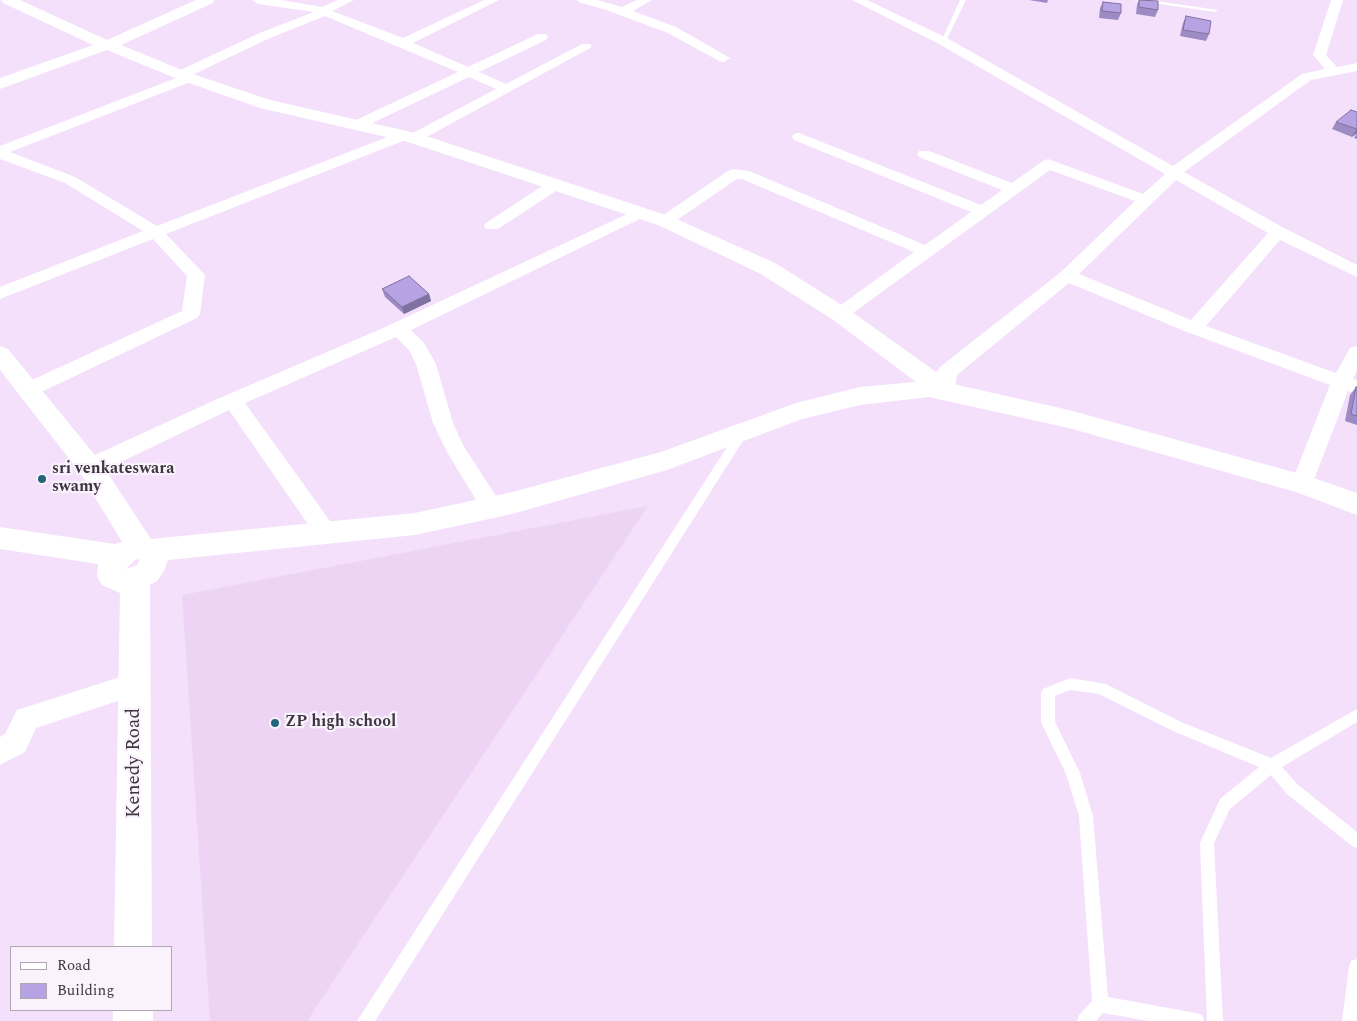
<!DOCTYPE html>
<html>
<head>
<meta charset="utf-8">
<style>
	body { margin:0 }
	#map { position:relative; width:1357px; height:1021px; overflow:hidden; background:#f4e0fb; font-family:Spectral,serif }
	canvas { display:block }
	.legend { position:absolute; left:10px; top:946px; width:162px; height:65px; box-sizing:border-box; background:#faf2fd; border:1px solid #afa7b1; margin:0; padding:6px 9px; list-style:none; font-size:15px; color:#3e3640 }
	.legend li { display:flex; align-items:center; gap:10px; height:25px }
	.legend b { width:25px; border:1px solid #afa7b1 }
</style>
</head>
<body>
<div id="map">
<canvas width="1357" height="1021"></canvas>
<ul class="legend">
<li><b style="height:6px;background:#fff"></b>Road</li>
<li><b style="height:14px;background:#b7a3e4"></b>Building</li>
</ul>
</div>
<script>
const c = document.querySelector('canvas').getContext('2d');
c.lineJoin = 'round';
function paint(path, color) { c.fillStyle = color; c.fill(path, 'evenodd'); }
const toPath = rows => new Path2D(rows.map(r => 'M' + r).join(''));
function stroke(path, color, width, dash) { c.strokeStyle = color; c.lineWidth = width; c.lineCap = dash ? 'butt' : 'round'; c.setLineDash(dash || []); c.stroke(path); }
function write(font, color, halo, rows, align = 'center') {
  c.font = font + ' Spectral,serif'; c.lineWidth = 4.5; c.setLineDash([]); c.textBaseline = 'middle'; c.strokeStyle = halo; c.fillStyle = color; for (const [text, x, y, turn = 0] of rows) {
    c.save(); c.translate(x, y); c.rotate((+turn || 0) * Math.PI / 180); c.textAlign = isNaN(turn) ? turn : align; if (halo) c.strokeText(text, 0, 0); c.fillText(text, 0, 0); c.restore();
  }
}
const built = toPath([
	[648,506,307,1021,210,1021,182,595]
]);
const lane = toPath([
	[960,0,966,0,946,41,941,42,960,0],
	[1132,0,1149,0,1218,10,1215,12,1132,0],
	[742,429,746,430,747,433,746,436,375,1021,357,1021,738,430,742,429],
	[1070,678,1106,684,1181,722,1271,758,1357,709,1357,722,1282,767,1297,784,1357,832,1357,848,1352,846,1287,794,1271,775,1230,809,1214,843,1223,1021,1207,1021,1200,843,1220,799,1259,767,1171,730,1099,694,1070,690,1055,696,1055,722,1080,773,1093,816,1108,997,1196,1013,1202,1015,1204,1021,1149,1021,1103,1013,1096,1021,1077,1021,1079,1015,1092,1001,1079,816,1066,774,1041,722,1041,693,1043,689,1070,678],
	[1357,959,1357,1021,1342,1021,1349,967,1351,961,1357,959]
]);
const street = toPath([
	[252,0,281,0,322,7,338,0,354,0,332,11,403,38,484,0,499,0,413,43,468,67,538,34,546,34,548,37,546,40,479,72,506,84,582,44,590,44,592,47,419,141,414,142,408,139,166,234,205,275,200,314,197,318,35,395,28,397,21,395,18,390,21,385,182,311,187,276,153,239,0,299,0,287,143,231,65,183,0,159,0,146,176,78,174,75,176,72,262,32,314,12,258,4,252,0],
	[325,16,458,72,354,121,352,124,354,127,364,127,469,77,496,89,409,135,403,132,398,133,157,226,75,177,10,152,193,81,195,78,192,75,270,38,325,16],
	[577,0,597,0,622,7,637,0,652,0,633,11,676,27,730,58,724,62,719,61,668,33,606,10,579,2,577,0],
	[852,0,867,0,947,38,1173,166,1302,74,1325,69,1313,55,1331,0,1343,0,1326,55,1337,67,1357,63,1357,71,1311,80,1184,172,1284,228,1357,265,1357,277,1280,240,1206,326,1336,373,1350,348,1357,346,1357,370,1353,379,1357,380,1357,394,1348,391,1310,490,1302,492,1294,490,1291,484,1330,385,1187,332,1069,283,957,375,955,391,952,396,945,398,938,396,935,391,937,372,940,367,1061,272,1135,201,1050,170,846,318,840,320,834,318,831,314,834,310,914,252,742,179,737,179,671,224,659,224,657,221,659,218,728,171,733,169,749,171,925,245,971,212,794,140,792,137,794,134,799,133,981,205,1002,190,919,157,917,154,919,151,929,151,1012,183,1043,161,1048,159,1143,194,1165,174,939,44,852,0],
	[1176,180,1268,233,1191,320,1079,274,1176,180],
	[556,179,562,181,564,184,562,187,498,229,486,229,484,226,486,223,550,181,556,179],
	[640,208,646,210,648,213,646,216,411,330,424,343,436,364,453,423,463,445,503,507,500,513,492,516,484,513,447,452,433,423,416,364,409,350,396,337,245,403,335,528,338,534,335,540,327,543,319,540,229,410,98,473,90,475,82,473,79,467,82,461,215,400,381,329,640,208],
	[136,672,145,676,149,684,145,692,36,728,25,752,0,765,0,737,5,734,17,710,136,672]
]);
const secondary = toPath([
	[1,0,20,0,107,40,196,0,215,0,213,3,121,45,187,72,270,100,420,134,672,217,775,263,848,309,953,384,1069,410,1311,477,1357,493,1357,515,1296,492,1069,428,929,397,860,405,802,419,667,470,512,514,415,535,168,560,164,571,157,581,150,585,152,947,114,947,120,593,102,585,97,576,98,564,0,549,0,527,115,544,122,542,81,474,0,370,0,346,8,349,99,460,151,539,415,513,512,492,661,452,796,403,860,387,916,382,832,319,759,273,658,225,408,142,260,108,175,78,107,50,0,89,0,78,93,45,3,3,1,0],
	[140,559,137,565,126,569,135,560,140,559],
	[113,1010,153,1010,153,1021,113,1021,113,1010]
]);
const wall = toPath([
	[1029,0,1048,0,1047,3],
	[1139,0,1151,0,1158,10,1155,17,1136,14,1137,5],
	[1103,2,1121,13,1118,20,1099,18,1100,8],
	[1186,16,1209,34,1206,41,1180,36,1183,23],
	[1357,112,1357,139,1354,138,1357,133,1352,137,1332,129,1336,122],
	[382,289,429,294,431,301,404,314,385,297],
	[1356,387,1357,387,1357,425,1345,421,1350,395]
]);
const shadedWall = toPath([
	[1357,129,1357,133,1352,137],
	[429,294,431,301,404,314,402,307]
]);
const building = toPath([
	[1139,0,1158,1,1158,10,1139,7,1139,0],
	[1103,2,1121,4,1121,13,1102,11,1103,2],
	[1186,16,1211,21,1209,34,1183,30,1186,16],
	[1351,110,1357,112,1357,129,1336,122,1351,110],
	[409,276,429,294,402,307,382,289,409,276],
	[1356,387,1357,387,1357,416,1351,414,1356,387]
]);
const markers = [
	[42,479,5,"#236478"],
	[275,723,5,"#236478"]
];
const poiNames = [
	["sri venkateswara",52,470],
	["swamy",52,488],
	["ZP high school",285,723]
];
const nearStreetnames = [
	["Kenedy Road",135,763,-90]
];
paint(built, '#edd4f5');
paint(lane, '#fff');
paint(street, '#fff');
paint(secondary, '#fff');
paint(wall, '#9d8cc4');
paint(shadedWall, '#8072a0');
paint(building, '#b7a3e4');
stroke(building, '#8072a0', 1);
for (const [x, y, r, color] of markers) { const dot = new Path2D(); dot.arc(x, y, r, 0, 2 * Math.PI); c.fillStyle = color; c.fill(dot); stroke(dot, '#faf2fd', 2); }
write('bold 16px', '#3e3640', '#faf2fd', poiNames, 'left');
write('19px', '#3e3640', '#faf2fd', nearStreetnames);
</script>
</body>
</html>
